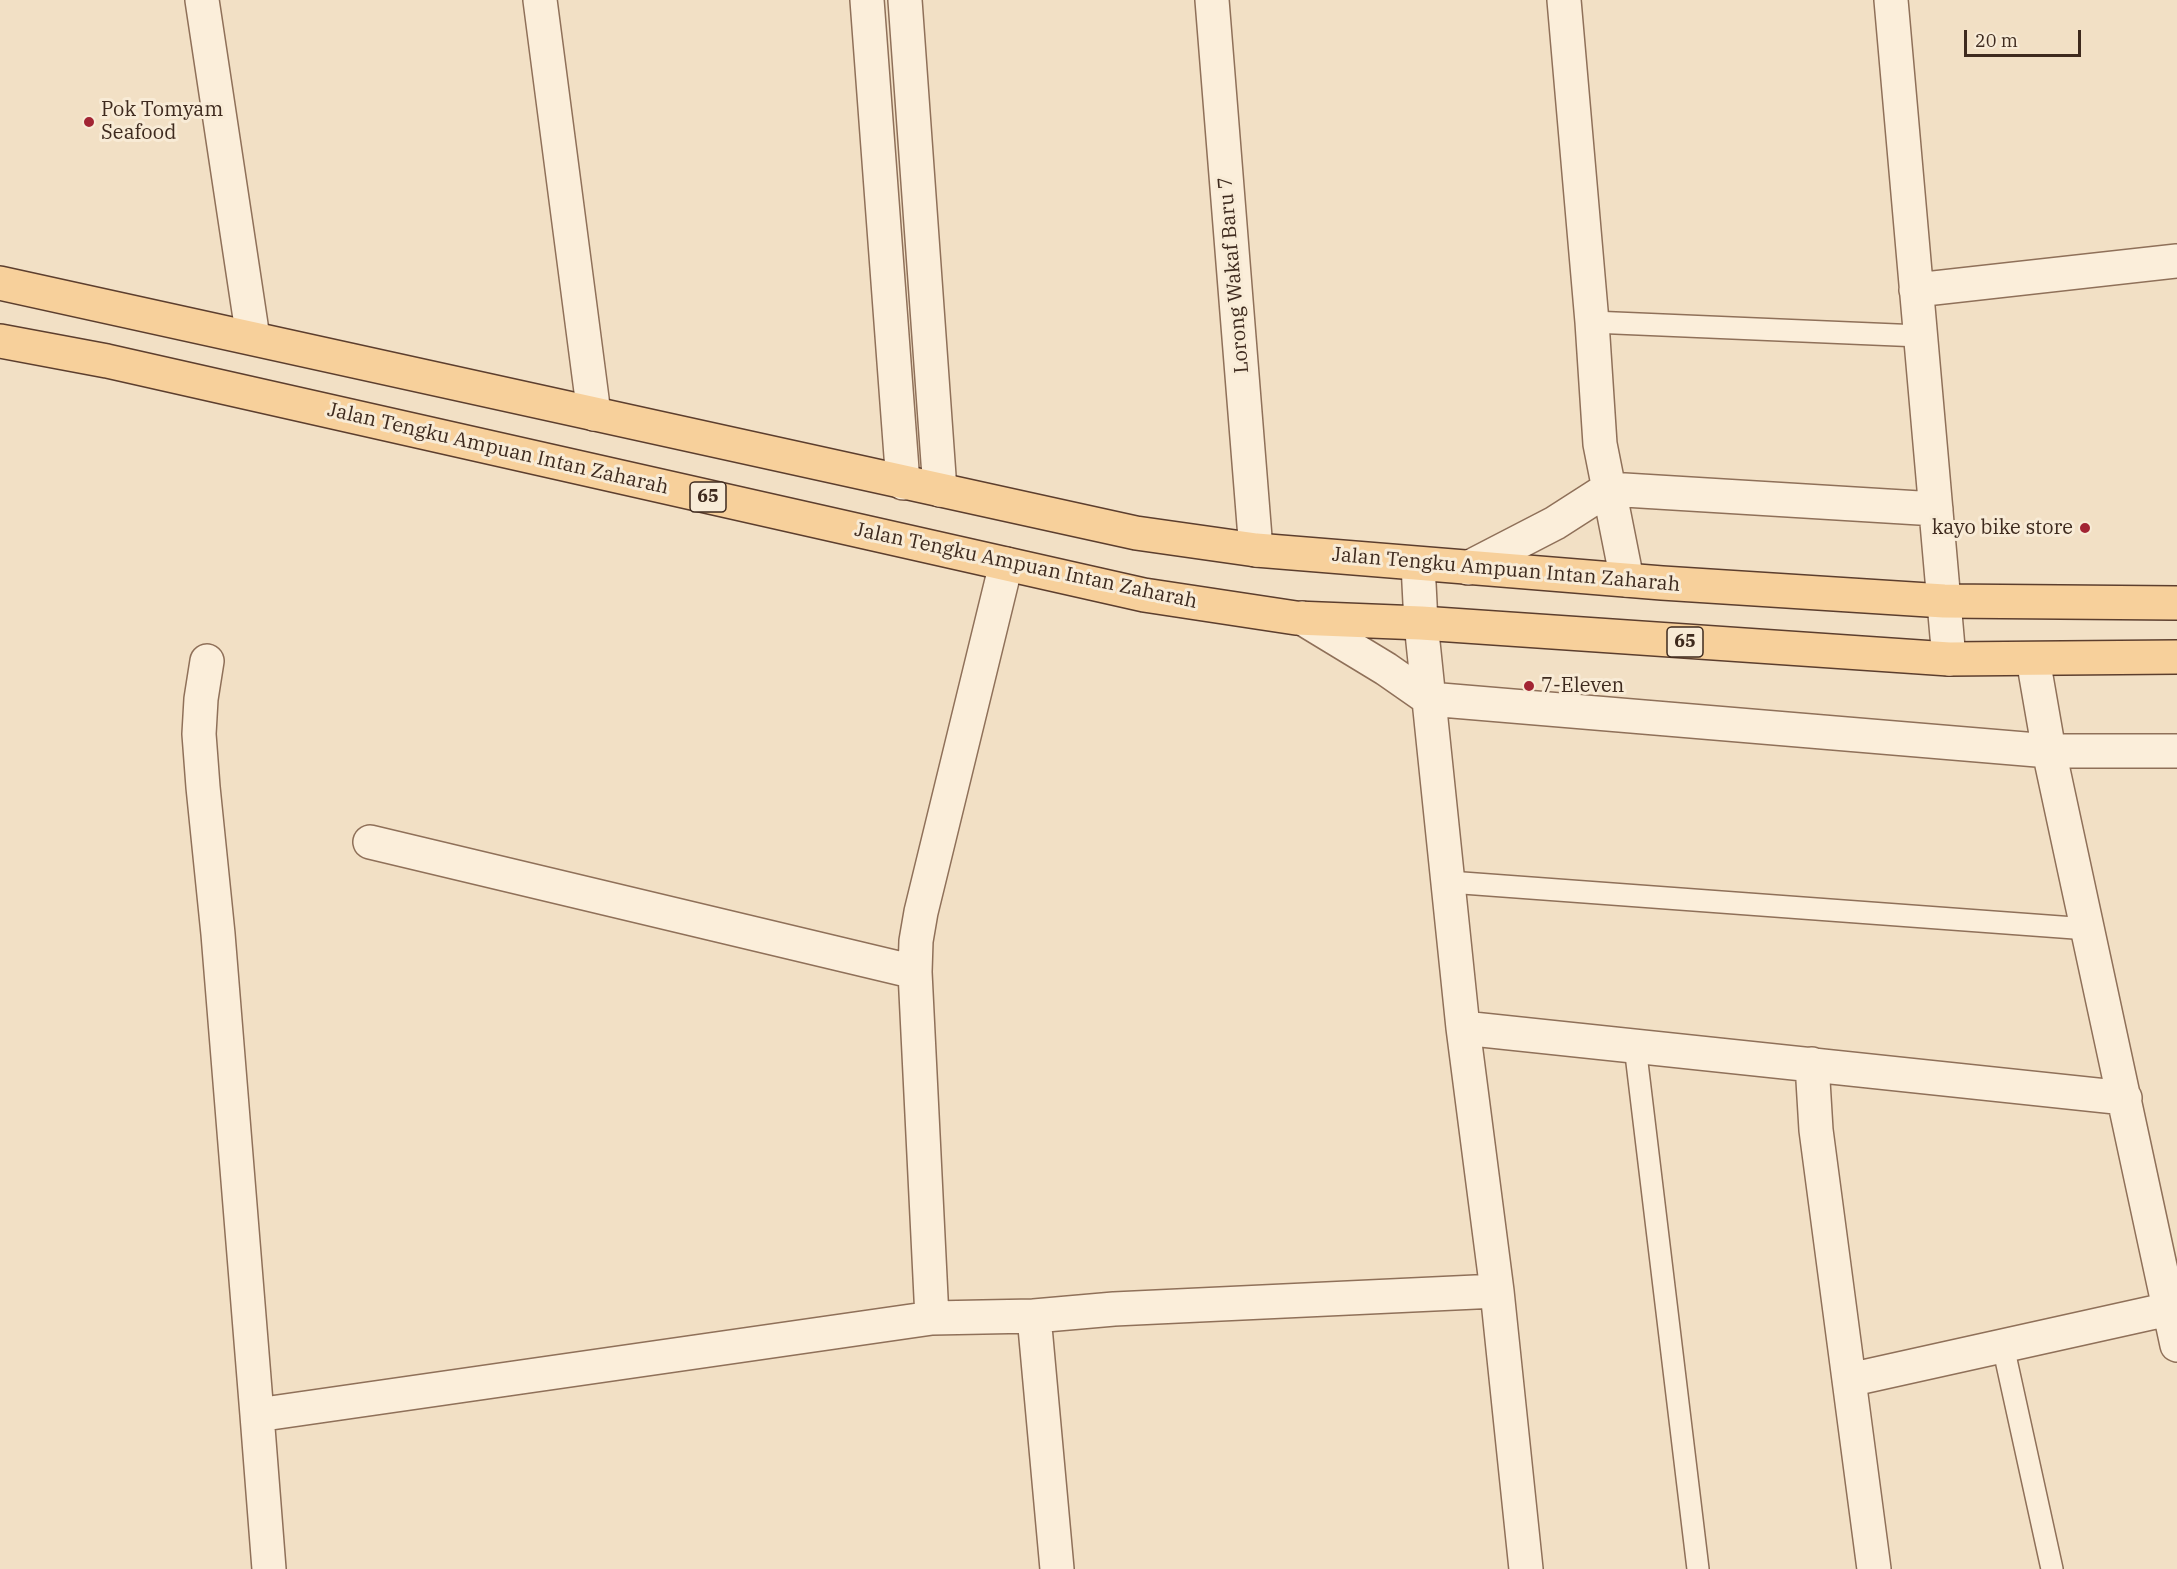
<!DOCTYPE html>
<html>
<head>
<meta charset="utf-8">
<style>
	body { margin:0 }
	#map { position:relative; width:2177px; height:1569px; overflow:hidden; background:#f2e0c5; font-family:"IBM Plex Serif",serif }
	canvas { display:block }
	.scale { position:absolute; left:1964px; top:30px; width:117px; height:27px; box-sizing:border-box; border:3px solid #3e2a1e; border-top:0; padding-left:8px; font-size:18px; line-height:21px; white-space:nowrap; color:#3e2a1e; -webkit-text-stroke:4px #f8ebd6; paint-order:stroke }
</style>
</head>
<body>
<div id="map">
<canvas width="2177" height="1569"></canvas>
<div class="scale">20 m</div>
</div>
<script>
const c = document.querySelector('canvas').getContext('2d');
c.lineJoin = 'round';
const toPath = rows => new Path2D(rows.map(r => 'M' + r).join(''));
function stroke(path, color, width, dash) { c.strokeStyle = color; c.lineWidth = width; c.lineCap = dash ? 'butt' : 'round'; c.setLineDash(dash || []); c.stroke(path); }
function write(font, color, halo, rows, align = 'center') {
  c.font = font + ' "IBM Plex Serif",serif'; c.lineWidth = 6; c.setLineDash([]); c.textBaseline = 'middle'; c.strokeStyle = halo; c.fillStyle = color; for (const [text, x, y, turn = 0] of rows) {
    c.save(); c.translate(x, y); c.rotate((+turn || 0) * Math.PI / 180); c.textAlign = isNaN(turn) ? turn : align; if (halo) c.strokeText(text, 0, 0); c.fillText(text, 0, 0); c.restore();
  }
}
const service = toPath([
	[1592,322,1920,336],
	[1449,882,2088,929],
	[1635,1046,1698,1569],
	[2003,1346,2052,1569]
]);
const minor = toPath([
	[202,0,253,338],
	[540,0,594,414],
	[867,0,903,483],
	[905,0,940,490],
	[1212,0,1256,550],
	[1564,0,1592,322,1600,444,1627,580],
	[1891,0,1949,659],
	[1916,290,2177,261],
	[1418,564,1421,623,1463,1028,1497,1291,1526,1569],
	[1468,568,1555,523,1608,489,1936,509],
	[1302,618,1386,669,1429,699,2049,751,2177,751],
	[2033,659,2049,751,2177,1345],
	[207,661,201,699,199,734,203,787,218,934,257,1415],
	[370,842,915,972],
	[1463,1028,2125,1098],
	[1812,1064,1816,1130,1874,1569],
	[1034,1316,1057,1569],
	[932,1318,915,972,916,941,921,912,1006,564],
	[1849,1380,2169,1309],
	[269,1569,257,1415,932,1318,1034,1316,1114,1309,1497,1291]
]);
const primary = toPath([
	[0,283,1136,533,1256,550,1662,583,1944,601,2177,603],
	[0,341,107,361,1144,595,1296,618,1421,623,1949,659,2177,657]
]);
const markers = [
	[89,122,6,"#a22433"],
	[2085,528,6,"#a22433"],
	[1529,686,6,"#a22433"]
];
const shields = [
	[708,497,36],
	[1685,642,36]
];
const shieldNames = [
	["65",708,497],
	["65",1685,642]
];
const poiNames = [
	["Pok Tomyam",101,110],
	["Seafood",101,133],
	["kayo bike store",2073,528,"right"],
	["7-Eleven",1541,686]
];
const streetNames = [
	["Lorong Wakaf Baru 7",1234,275,-95],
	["Jalan Tengku Ampuan Intan Zaharah",498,449,13],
	["Jalan Tengku Ampuan Intan Zaharah",1026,566,12],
	["Jalan Tengku Ampuan Intan Zaharah",1506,570,5]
];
stroke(service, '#8f7059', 24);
stroke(minor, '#8f7059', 36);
stroke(primary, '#5c3e2e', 36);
stroke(service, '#fbeeda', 21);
stroke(minor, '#fbeeda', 33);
stroke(primary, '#f7d09b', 33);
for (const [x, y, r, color] of markers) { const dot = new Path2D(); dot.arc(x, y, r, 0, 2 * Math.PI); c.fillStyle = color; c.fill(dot); stroke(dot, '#f8ebd6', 2); }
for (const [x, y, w] of shields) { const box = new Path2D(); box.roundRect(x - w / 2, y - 15, w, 30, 4.5); c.fillStyle = '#f8ebd6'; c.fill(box); stroke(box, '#3e2a1e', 1.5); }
write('bold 18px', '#3e2a1e', null, shieldNames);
write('20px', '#3e2a1e', '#f8ebd6', poiNames, 'left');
write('20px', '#3e2a1e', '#f8ebd6', streetNames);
</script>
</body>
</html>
